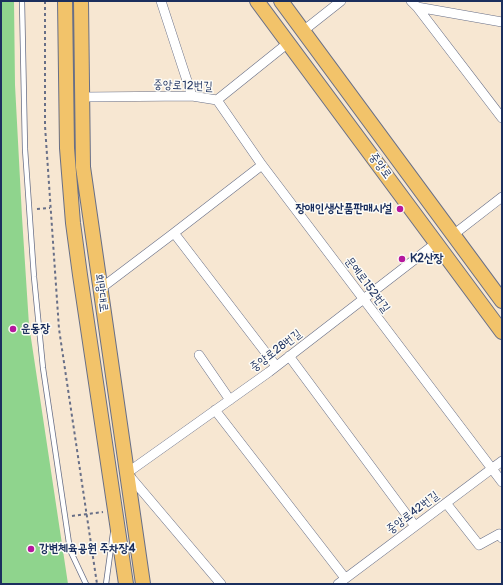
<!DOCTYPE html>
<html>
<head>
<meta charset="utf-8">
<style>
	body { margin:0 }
	#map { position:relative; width:503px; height:585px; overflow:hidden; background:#f7e7d2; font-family:Pangolin,sans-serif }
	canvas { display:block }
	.frame { position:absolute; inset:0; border:2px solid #1b2f5e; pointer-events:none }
</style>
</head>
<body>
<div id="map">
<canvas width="503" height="585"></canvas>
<div class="frame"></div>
</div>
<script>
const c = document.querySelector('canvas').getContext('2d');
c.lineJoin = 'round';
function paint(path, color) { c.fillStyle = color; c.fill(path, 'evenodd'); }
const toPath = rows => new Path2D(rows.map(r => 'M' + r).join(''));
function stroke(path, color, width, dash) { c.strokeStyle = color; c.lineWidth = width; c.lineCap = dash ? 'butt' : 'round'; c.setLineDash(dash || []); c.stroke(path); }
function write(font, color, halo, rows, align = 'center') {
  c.font = font + ' Pangolin,"Poor Story",sans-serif'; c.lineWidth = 3; c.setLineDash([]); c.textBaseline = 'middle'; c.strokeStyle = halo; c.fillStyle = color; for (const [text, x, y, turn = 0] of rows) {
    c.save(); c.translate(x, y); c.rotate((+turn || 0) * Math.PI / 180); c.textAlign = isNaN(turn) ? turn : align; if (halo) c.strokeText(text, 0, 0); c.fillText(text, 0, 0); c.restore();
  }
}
const green = toPath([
	[1,1,14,1,15,85,22,217,29,325,68,584,1,584]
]);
const path = toPath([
	[45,1,45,126,59,329,97,584],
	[37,209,50,208],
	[72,516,103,512]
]);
const lane = toPath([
	[22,1,25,149,34,277,43,368,70,550,86,584],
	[106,584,113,533]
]);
const street = toPath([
	[161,1,192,96],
	[411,1,417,7,502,22],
	[417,7,502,118],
	[303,31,341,1],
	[82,97,192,96,217,100,288,43],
	[217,100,262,165,502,482],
	[174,233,262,165],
	[453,235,502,197],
	[100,289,174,233,276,366],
	[199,355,230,400],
	[289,356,415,526],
	[215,410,345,578],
	[446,503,479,545,499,534,502,538],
	[221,584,127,473,269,372,436,243],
	[338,584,502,461]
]);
const primary = toPath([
	[65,1,67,148,73,223,80,275,126,584],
	[81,1,83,167,143,584],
	[257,1,502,332],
	[281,1,502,301]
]);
const markers = [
	[400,209,4,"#b5179e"],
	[402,259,4,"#b5179e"],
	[13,329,4,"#b5179e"],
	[31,549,4,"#b5179e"]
];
const streetNames = [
	["중앙로12번길",183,86,2],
	["중앙로",380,166,53],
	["문예로152번길",367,285,53],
	["희망대로",101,293,82],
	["중앙로28번길",276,351,-37],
	["중앙로42번길",413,513,-37]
];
const poiNames = [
	["장애인생산품판매시설",392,209,"right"],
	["K2산장",410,259],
	["운동장",21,329],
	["강변체육공원 주차장4",39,549]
];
paint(green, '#8fd48d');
stroke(lane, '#686f87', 6);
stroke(street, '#686f87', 10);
stroke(primary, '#686f87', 16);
stroke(path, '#686f87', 2, [3, 3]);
stroke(lane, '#fff', 4.5);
stroke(street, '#fff', 9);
stroke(primary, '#f2c36a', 14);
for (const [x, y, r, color] of markers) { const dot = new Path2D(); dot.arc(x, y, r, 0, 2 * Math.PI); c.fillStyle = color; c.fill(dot); stroke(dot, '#fdfcf7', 1.5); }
write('12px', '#1b2f5e', '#fdfcf7', streetNames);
write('bold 12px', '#1b2f5e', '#fdfcf7', poiNames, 'left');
</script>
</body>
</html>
